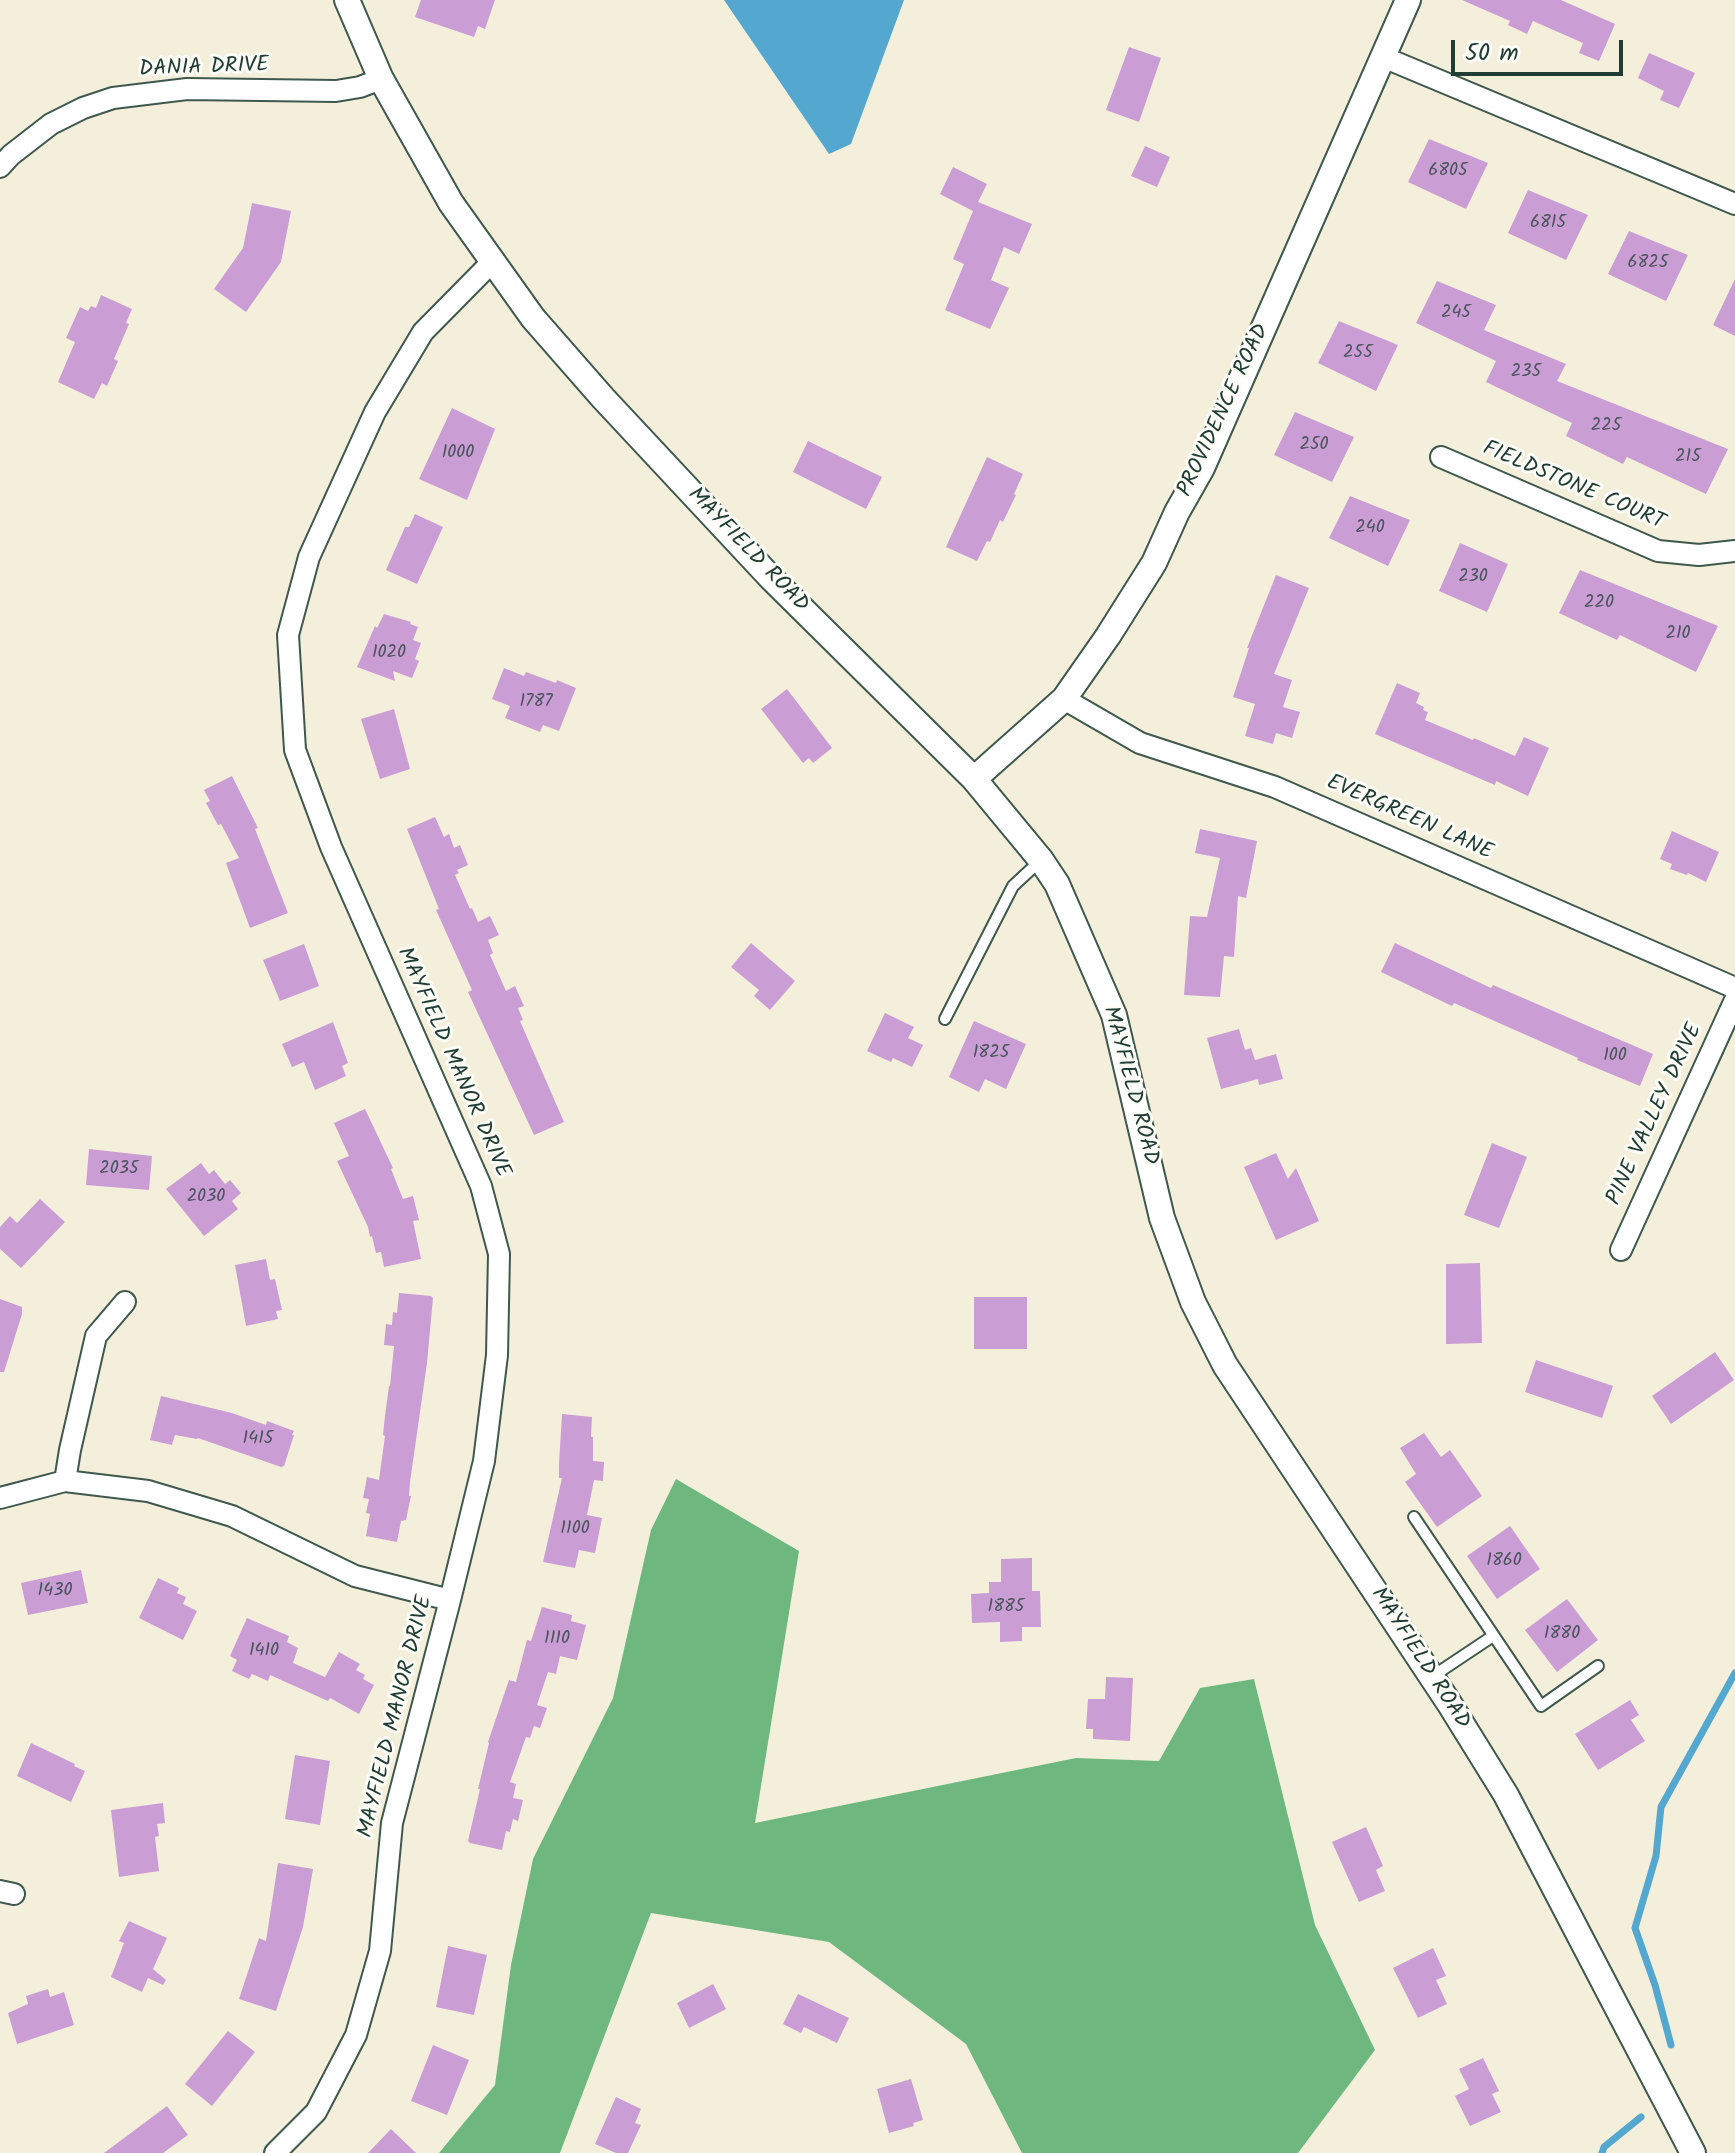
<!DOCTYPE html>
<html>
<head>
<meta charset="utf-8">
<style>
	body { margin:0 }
	#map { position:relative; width:1735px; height:2153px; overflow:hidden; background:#f4efdb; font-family:Kalam,sans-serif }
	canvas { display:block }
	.scale { position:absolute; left:1451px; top:40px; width:172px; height:36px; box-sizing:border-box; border:4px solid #1f3d34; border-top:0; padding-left:10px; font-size:24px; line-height:28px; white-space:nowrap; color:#1f3d34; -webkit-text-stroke:6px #fdfcf7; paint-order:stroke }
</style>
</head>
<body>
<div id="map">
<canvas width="1735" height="2153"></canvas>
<div class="scale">50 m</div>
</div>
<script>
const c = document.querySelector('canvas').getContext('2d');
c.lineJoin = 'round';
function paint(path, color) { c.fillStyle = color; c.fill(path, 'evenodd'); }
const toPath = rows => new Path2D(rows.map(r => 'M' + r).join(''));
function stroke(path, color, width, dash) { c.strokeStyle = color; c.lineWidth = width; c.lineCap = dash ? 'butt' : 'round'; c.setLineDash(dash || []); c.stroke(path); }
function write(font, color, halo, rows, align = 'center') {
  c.font = font + ' Kalam,sans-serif'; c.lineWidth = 6; c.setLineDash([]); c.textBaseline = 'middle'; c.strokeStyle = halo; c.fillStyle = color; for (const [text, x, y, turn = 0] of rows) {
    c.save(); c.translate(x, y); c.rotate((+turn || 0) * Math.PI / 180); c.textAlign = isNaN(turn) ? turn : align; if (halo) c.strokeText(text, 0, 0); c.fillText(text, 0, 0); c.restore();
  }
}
const forest = toPath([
	[676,1479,799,1551,755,1823,1076,1758,1159,1761,1200,1688,1254,1679,1315,1925,1375,2050,1298,2153,1022,2153,966,2044,829,1942,651,1913,560,2153,439,2153,495,2085,511,1965,533,1859,613,1698,651,1530]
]);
const water = toPath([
	[724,0,904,0,851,144,829,154]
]);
const stream = toPath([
	[1671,2045,1655,1985,1635,1928,1656,1856,1661,1807,1735,1673],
	[1602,2153,1604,2147,1641,2117]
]);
const building = toPath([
	[421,0,495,0,485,29,478,26,474,37,415,17],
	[1462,0,1561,0,1615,24,1599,61,1579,53,1583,43,1533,21,1527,34,1508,25,1510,21],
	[1129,47,1161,58,1139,122,1106,110],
	[1649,53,1695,73,1679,108,1660,100,1664,91,1638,78],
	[1429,139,1488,163,1466,209,1408,182],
	[1145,146,1170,157,1157,187,1131,176],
	[953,167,987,184,978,202,1032,224,1019,254,1004,247,991,280,1009,288,990,329,945,310,964,264,953,259,973,211,940,194],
	[1528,190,1588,215,1566,260,1508,233],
	[252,203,291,211,281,262,246,312,214,289,243,248],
	[1629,231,1688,255,1666,301,1608,274],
	[1735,279,1735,336,1713,325],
	[1437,281,1496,305,1484,330,1566,364,1557,381,1728,449,1706,494,1627,457,1623,464,1566,436,1572,423,1486,382,1496,361,1416,323],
	[101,295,132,309,126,323,129,324,114,359,118,361,107,386,102,383,94,399,58,382,75,342,66,338,80,307,88,311,91,306,96,308],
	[1339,321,1398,345,1376,391,1318,363],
	[452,408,495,429,467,500,419,479],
	[1295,412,1354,437,1332,482,1274,455],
	[808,441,882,477,866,509,793,472],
	[987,457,1023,474,1014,494,1016,495,1003,522,1000,520,990,542,987,541,977,561,946,547],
	[1350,496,1410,520,1388,566,1329,538],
	[415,514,443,527,417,584,386,570,405,527,409,527],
	[1460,543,1508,564,1487,612,1439,591],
	[1580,570,1718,626,1696,672,1620,635,1617,640,1559,613],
	[1276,575,1309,588,1274,674,1292,680,1283,707,1300,712,1292,738,1276,733,1273,744,1245,736,1255,704,1233,697,1249,648,1247,648],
	[384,614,411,622,410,624,418,627,413,640,421,643,415,659,419,661,412,678,393,671,395,681,357,667,375,626,377,628],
	[504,668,524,676,526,672,556,683,557,680,576,688,559,731,543,725,540,732,505,718,510,706,492,699],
	[1397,683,1420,693,1416,703,1424,707,1423,710,1428,712,1425,720,1473,740,1474,738,1515,756,1524,737,1549,748,1528,796,1496,781,1495,785,1375,734],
	[787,689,832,748,813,763,809,758,803,763,761,709],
	[394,709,410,769,380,779,361,719],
	[232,776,258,828,255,829,288,913,250,928,226,863,239,858,221,824,218,825,206,803,210,801,204,790],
	[435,817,444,837,449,834,454,848,460,845,468,865,457,870,459,873,455,875,470,909,472,908,478,922,490,916,499,935,488,940,493,953,490,955,506,991,515,986,524,1006,518,1008,523,1020,520,1021,564,1122,534,1135,468,992,472,990,436,910,439,909,407,829],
	[1200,829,1257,841,1246,898,1238,896,1234,957,1224,956,1220,997,1184,995,1190,916,1207,917,1220,858,1195,853],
	[1672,831,1719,852,1706,882,1688,873,1687,875,1670,869,1672,864,1660,859],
	[751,943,795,981,770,1010,754,996,759,990,731,967],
	[1395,943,1491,988,1493,985,1653,1054,1640,1086,1577,1060,1578,1058,1454,1003,1452,1006,1381,972],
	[304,944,319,986,280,1001,263,960],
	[885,1013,914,1027,908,1038,923,1045,912,1067,893,1058,891,1062,867,1051],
	[974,1021,1026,1044,1006,1089,985,1079,979,1092,949,1077],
	[333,1022,348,1063,342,1066,346,1076,315,1090,304,1062,292,1067,282,1044],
	[1239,1029,1245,1050,1251,1048,1255,1060,1276,1054,1283,1079,1259,1085,1258,1079,1221,1089,1207,1038],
	[365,1109,393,1168,391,1169,403,1199,413,1196,419,1220,413,1221,421,1259,384,1267,381,1252,376,1253,372,1236,370,1237,368,1227,337,1161,349,1156,334,1123],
	[1492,1143,1527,1157,1499,1228,1464,1215],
	[89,1149,152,1156,149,1190,86,1185],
	[1276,1153,1288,1179,1296,1168,1319,1221,1276,1240,1244,1167],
	[201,1163,209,1174,214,1170,225,1184,230,1180,241,1193,232,1201,238,1209,204,1236,166,1189],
	[40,1199,65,1222,21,1268,0,1249,0,1227,10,1216,17,1223],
	[266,1259,270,1280,275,1279,282,1310,276,1311,278,1319,246,1326,235,1265],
	[1480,1263,1482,1343,1446,1344,1446,1264],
	[399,1293,431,1296,433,1298,427,1363,410,1482,409,1496,411,1496,406,1520,401,1521,397,1542,366,1536,370,1514,366,1513,369,1499,363,1498,367,1477,379,1480,385,1436,383,1435,385,1416,389,1386,390,1386,394,1346,384,1345,386,1324,392,1325,393,1312,397,1313],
	[974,1297,1027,1297,1027,1349,974,1349],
	[0,1299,22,1307,22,1314,4,1372,0,1372],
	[1715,1352,1734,1380,1671,1424,1652,1396],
	[1536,1360,1613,1386,1602,1418,1525,1392],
	[161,1396,232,1413,266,1425,267,1421,294,1431,292,1435,294,1435,284,1466,281,1467,198,1438,197,1439,175,1435,172,1445,150,1440],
	[562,1414,592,1417,591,1437,593,1437,593,1461,604,1462,603,1481,594,1480,587,1515,602,1518,595,1553,579,1550,575,1568,543,1562,562,1478,559,1478,559,1464],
	[1424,1433,1441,1457,1450,1450,1482,1496,1437,1527,1405,1482,1416,1474,1400,1448],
	[1510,1526,1540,1569,1497,1599,1467,1556],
	[1032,1558,1032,1591,1040,1591,1041,1627,1022,1627,1022,1641,1000,1642,1000,1622,972,1623,971,1594,989,1593,989,1582,1001,1582,1001,1559],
	[81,1570,88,1603,28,1615,21,1583],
	[158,1578,179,1588,177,1593,186,1597,183,1604,197,1611,183,1640,139,1618],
	[1567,1599,1598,1640,1557,1672,1525,1630],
	[542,1607,572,1615,571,1621,586,1625,577,1660,560,1656,556,1674,548,1672,537,1705,547,1708,540,1728,534,1726,530,1738,526,1737,510,1782,516,1784,513,1798,523,1800,518,1821,513,1819,510,1832,506,1831,502,1850,470,1843,468,1841,480,1789,478,1789,489,1743,488,1742,509,1680,516,1682,527,1640,531,1641],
	[247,1618,289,1636,287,1642,298,1648,293,1663,325,1677,339,1652,360,1664,356,1670,365,1675,363,1679,374,1685,359,1714,330,1698,328,1701,270,1675,268,1681,252,1674,249,1679,232,1671,237,1660,230,1656],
	[1106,1677,1133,1678,1130,1741,1093,1739,1093,1729,1086,1729,1088,1699,1105,1699],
	[1630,1700,1639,1715,1631,1720,1645,1741,1598,1770,1575,1734],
	[31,1743,75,1764,74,1766,85,1771,71,1802,17,1776],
	[295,1755,330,1761,320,1825,285,1819],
	[163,1803,165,1823,157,1824,159,1836,155,1837,159,1871,119,1877,111,1810],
	[1366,1827,1383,1866,1376,1870,1385,1891,1359,1902,1332,1842],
	[278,1863,313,1869,303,1927,276,2011,239,1999,259,1938,266,1941],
	[129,1921,167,1938,153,1969,166,1980,163,1985,148,1978,142,1992,111,1977,124,1943,119,1941],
	[448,1946,487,1955,474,2015,436,2007],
	[1433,1948,1446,1976,1436,1980,1447,2004,1418,2018,1393,1968],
	[713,1984,726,2009,689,2028,677,2003],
	[48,1989,50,1997,64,1992,74,2025,17,2044,8,2013,28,2004,26,1996],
	[798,1994,849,2018,837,2043,804,2027,801,2033,783,2024],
	[228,2031,255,2052,212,2106,185,2084],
	[433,2045,469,2060,447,2115,411,2101],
	[1483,2058,1499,2091,1492,2094,1501,2112,1470,2126,1455,2096,1469,2089,1459,2069],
	[911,2079,923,2120,913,2123,914,2126,889,2133,877,2089],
	[616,2097,641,2109,635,2123,641,2125,628,2153,616,2153,595,2144],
	[167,2106,188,2135,163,2153,104,2153],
	[391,2129,416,2153,368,2153]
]);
const service = toPath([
	[945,1019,1013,886,1041,860],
	[1414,1517,1541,1706,1598,1666],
	[1433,1676,1493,1636]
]);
const minor = toPath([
	[1383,57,1735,204],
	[0,167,11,155,51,124,83,108,113,98,187,89,336,91,360,87,381,79],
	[1441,457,1658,551,1699,555,1735,551],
	[1064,699,1140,743,1275,787,1735,988],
	[1621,1250,1735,1000],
	[65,1481,70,1450,96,1336,125,1302],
	[0,1498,65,1481,148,1491,232,1516,355,1576,450,1600],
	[0,1891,14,1894],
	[275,2153,316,2112,356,2035,380,1951,392,1823,450,1600,484,1461,497,1355,499,1254,481,1186,331,847,295,750,288,635,309,557,375,412,423,332,492,262]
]);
const tertiary = toPath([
	[347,0,381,79,451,203,533,318,603,398,771,578,974,779,1041,860,1057,884,1114,1015,1162,1218,1193,1302,1225,1365,1449,1703,1506,1795,1693,2153],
	[974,779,1064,699,1108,636,1154,563,1177,512,1202,468,1408,0]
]);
const numberNames = [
	["6805",1448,172],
	["6815",1548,224],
	["6825",1648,264],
	["245",1456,314],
	["255",1358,354],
	["235",1526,373],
	["225",1606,427],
	["250",1314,446],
	["1000",458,454],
	["215",1688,458],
	["240",1370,529],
	["230",1473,578],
	["220",1599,604],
	["210",1678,635],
	["1020",389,654],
	["1787",536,703],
	["1825",991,1054],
	["100",1615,1057],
	["2035",119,1170],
	["2030",206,1198],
	["1415",258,1440],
	["1100",575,1530],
	["1860",1504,1562],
	["1430",55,1592],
	["1885",1006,1608],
	["1880",1562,1635],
	["1110",557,1640],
	["1410",264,1652]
];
const streetNames = [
	["DANIA DRIVE",204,69,-2],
	["PROVIDENCE ROAD",1225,411,-65],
	["FIELDSTONE COURT",1573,487,23],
	["MAYFIELD ROAD",747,551,46],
	["EVERGREEN LANE",1409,819,24],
	["MAYFIELD MANOR DRIVE",452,1063,66],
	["MAYFIELD ROAD",1129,1086,75],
	["PINE VALLEY DRIVE",1656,1115,-65],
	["MAYFIELD ROAD",1419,1659,57],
	["MAYFIELD MANOR DRIVE",397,1717,-76]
];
paint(forest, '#6eb87f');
paint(water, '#54a8d0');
stroke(stream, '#54a8d0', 7);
paint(building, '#cb9dd5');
stroke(service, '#3f584d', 14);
stroke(minor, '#3f584d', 24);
stroke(tertiary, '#3f584d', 28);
stroke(service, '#fff', 10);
stroke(minor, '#fff', 20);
stroke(tertiary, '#fff', 24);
write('18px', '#4a555c', null, numberNames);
write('22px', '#1f3d34', '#fdfcf7', streetNames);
</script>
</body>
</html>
